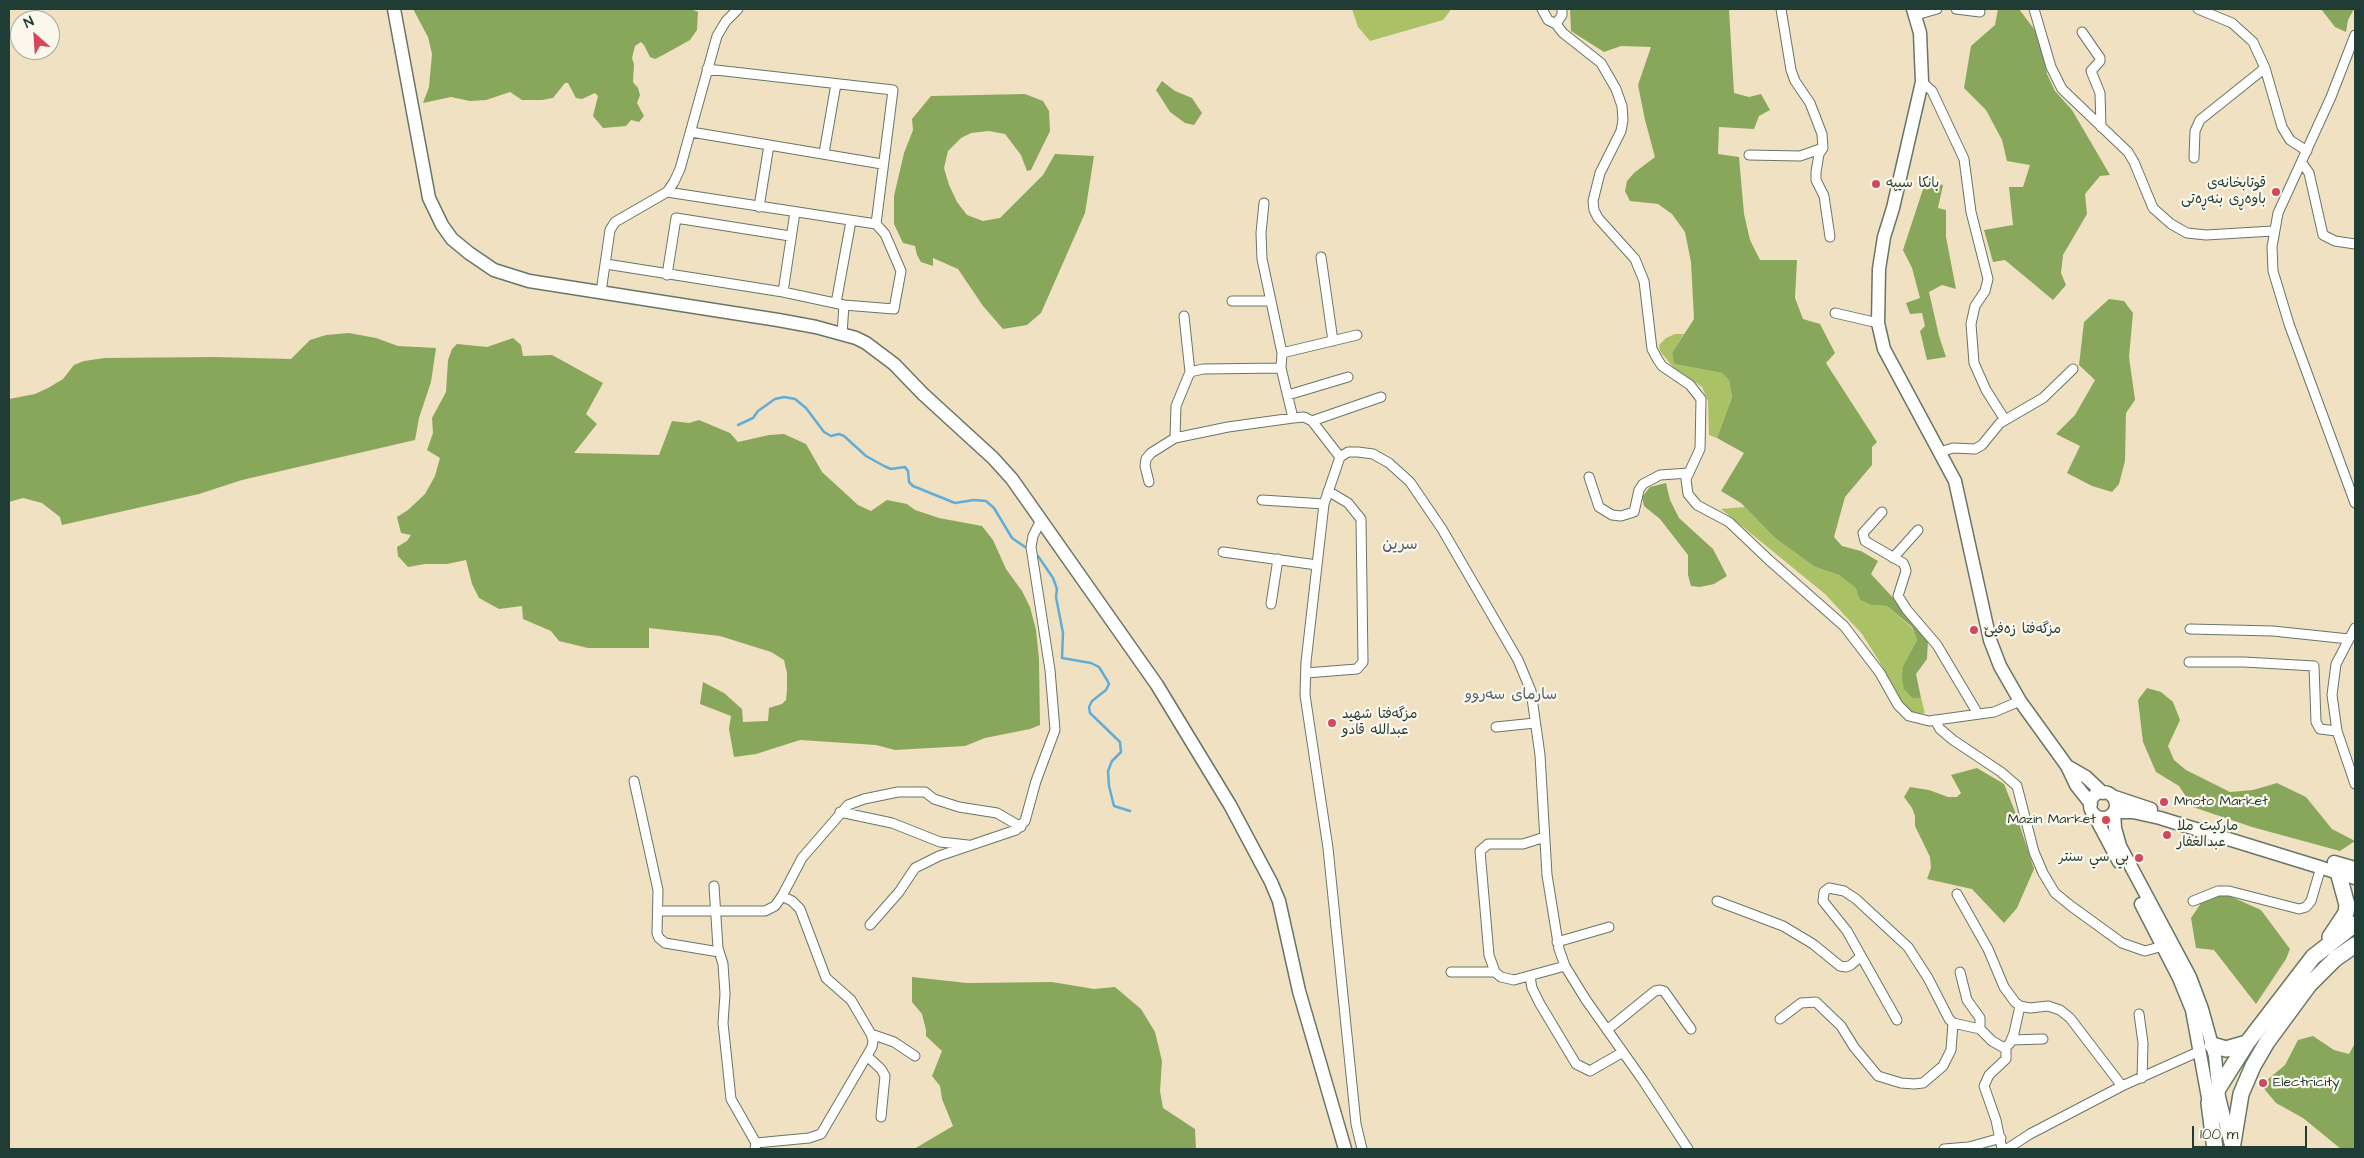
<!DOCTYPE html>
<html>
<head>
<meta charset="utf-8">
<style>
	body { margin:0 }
	#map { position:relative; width:2364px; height:1158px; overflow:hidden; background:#f1e1c3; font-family:"Architects Daughter",sans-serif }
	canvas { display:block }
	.frame { position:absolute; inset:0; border:10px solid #1f3d34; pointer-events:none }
	.north { position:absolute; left:10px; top:10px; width:50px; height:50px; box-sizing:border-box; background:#fbf7ec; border:1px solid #a3ada2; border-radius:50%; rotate:334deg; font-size:14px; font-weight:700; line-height:20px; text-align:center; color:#1f3d34 }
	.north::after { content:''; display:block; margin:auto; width:18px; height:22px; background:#d1495b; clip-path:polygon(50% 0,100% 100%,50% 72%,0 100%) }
	.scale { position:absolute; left:2192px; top:1126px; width:115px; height:22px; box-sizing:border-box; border:2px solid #1f3d34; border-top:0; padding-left:6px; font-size:15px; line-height:18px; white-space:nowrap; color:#1f3d34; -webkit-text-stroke:4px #fbf7ec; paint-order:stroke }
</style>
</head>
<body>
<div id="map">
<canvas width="2364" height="1158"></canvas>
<div class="frame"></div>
<div class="north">N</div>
<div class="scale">100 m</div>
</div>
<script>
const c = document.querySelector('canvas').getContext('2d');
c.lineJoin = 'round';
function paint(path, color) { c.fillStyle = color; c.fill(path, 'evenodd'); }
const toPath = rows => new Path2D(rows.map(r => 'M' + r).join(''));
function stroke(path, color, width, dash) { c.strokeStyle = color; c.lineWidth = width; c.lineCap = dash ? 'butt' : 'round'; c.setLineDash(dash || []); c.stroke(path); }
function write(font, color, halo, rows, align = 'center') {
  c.font = font + ' "Architects Daughter","Playpen Sans Arabic",sans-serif'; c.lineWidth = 4.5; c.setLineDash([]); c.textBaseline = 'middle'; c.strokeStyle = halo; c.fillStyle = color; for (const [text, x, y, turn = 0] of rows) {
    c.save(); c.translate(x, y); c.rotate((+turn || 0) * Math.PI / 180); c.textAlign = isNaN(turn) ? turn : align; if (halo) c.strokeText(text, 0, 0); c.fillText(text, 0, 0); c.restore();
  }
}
const green = toPath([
	[1352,9,1450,9,1450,11,1443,20,1370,41,1358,27],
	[1675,334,1684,334,1672,353,1674,364,1722,373,1729,380,1732,397,1717,438,1709,435,1708,401,1702,387,1673,367,1660,351,1659,345,1666,338],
	[1745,507,1775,538,1815,567,1839,575,1857,588,1860,600,1871,605,1887,606,1912,628,1917,640,1903,666,1913,698,1921,698,1925,713,1916,714,1905,708,1879,661,1862,634,1825,594,1721,509]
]);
const forest = toPath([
	[413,9,691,9,698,12,697,30,690,40,663,55,655,59,650,57,644,45,641,42,635,46,632,58,634,64,633,82,638,88,640,95,637,103,644,116,639,122,631,120,626,126,603,128,593,116,598,96,595,93,582,99,576,98,568,83,565,83,553,98,542,100,522,100,510,92,486,100,470,101,451,97,423,103,429,87,432,54,428,37],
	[1570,9,1729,9,1734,93,1749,97,1761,94,1770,110,1759,116,1754,129,1719,127,1718,154,1739,157,1744,214,1750,240,1760,260,1797,260,1795,298,1803,319,1820,324,1835,353,1826,363,1877,442,1872,447,1872,465,1845,497,1834,537,1842,546,1861,551,1878,561,1871,574,1908,614,1928,640,1927,659,1916,674,1921,698,1913,698,1904,689,1902,678,1903,666,1917,640,1912,627,1887,606,1871,605,1860,600,1856,588,1839,575,1815,567,1775,538,1741,503,1721,491,1744,453,1717,438,1732,397,1729,380,1722,373,1674,364,1672,353,1694,319,1691,262,1685,232,1672,214,1658,204,1630,201,1625,191,1627,181,1634,173,1655,157,1645,120,1638,85,1651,47,1621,46,1604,52,1571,31],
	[1998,9,2019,9,2040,37,2047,74,2055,91,2072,110,2110,175,2100,176,2085,194,2087,214,2063,255,2061,273,2066,285,2053,300,2005,260,1993,262,1984,230,2013,225,2009,187,2023,187,2030,165,2007,161,2002,140,1986,110,1964,88,1971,46,1995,25],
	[2321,9,2354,9,2348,20,2346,32,2335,27],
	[1162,81,1175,91,1192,98,1202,113,1194,125,1185,123,1170,112,1156,90],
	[1025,94,1043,101,1049,111,1050,131,1031,170,1027,171,1021,155,1005,134,989,131,971,133,961,138,948,151,944,168,949,185,957,202,967,215,983,221,1000,218,1043,175,1055,154,1094,156,1085,213,1041,313,1027,325,1003,329,983,306,958,269,933,258,933,266,921,262,917,255,915,246,903,243,894,224,894,196,904,153,913,130,912,119,931,96],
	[1926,180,1943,185,1938,208,1946,210,1946,237,1956,289,1942,285,1929,292,1939,336,1946,357,1927,360,1920,331,1925,326,1922,313,1910,314,1906,303,1920,298,1912,268,1903,250],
	[2109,299,2124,301,2133,313,2129,357,2135,400,2126,413,2125,461,2119,484,2112,492,2092,486,2067,473,2080,446,2056,434,2075,415,2095,380,2079,365,2084,322],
	[349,333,376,338,398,346,436,348,431,382,419,418,415,440,242,480,199,494,62,525,60,517,42,503,23,498,9,502,9,399,35,394,48,388,63,379,74,365,84,361,105,358,214,357,291,359,310,340,326,335],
	[513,338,521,345,523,356,552,355,603,383,586,414,597,424,574,453,659,455,672,421,689,423,699,420,730,433,738,442,769,435,784,434,806,444,822,472,858,505,871,511,887,500,907,504,915,510,939,518,982,526,993,540,1006,569,1022,591,1030,607,1036,630,1039,659,1040,725,1030,729,985,738,965,746,895,750,876,745,800,740,756,754,734,757,729,729,731,716,700,704,703,682,724,693,742,709,743,722,768,721,769,708,782,704,786,700,787,690,787,673,784,660,771,652,720,636,649,628,649,648,588,648,559,641,551,631,523,619,522,606,499,609,479,598,472,584,466,560,447,564,425,564,408,567,398,556,397,547,407,541,411,535,401,533,397,517,408,510,425,494,435,476,440,458,427,450,433,433,432,418,446,392,448,360,452,349,457,344,487,347],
	[1666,483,1670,500,1679,518,1713,549,1727,576,1714,584,1700,587,1691,586,1688,575,1688,555,1660,519,1644,506,1642,497,1650,487],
	[2147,688,2161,692,2173,702,2180,720,2168,746,2174,760,2186,770,2230,792,2253,790,2277,783,2306,797,2332,829,2355,841,2340,851,2252,827,2193,807,2179,786,2156,772,2143,742,2138,700],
	[1977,768,2004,784,2016,814,2034,869,2017,908,2004,923,1972,889,1927,879,1931,868,1930,857,1915,826,1915,816,1912,808,1904,797,1910,787,1929,790,1948,797,1957,797,1961,793,1951,775],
	[2223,893,2261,910,2290,949,2286,959,2256,1004,2214,950,2196,948,2191,918,2201,903],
	[912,977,967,983,1052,982,1094,989,1115,987,1141,1009,1155,1032,1162,1061,1160,1091,1163,1108,1195,1129,1196,1149,914,1149,953,1126,942,1099,940,1086,932,1076,942,1051,926,1036,926,1030,922,1014,912,1002],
	[2313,1036,2334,1050,2349,1054,2355,1043,2355,1149,2341,1149,2303,1118,2276,1103,2261,1085,2285,1065,2298,1040]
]);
const stream = toPath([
	[738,425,753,418,758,411,775,399,784,397,795,399,806,408,824,432,831,436,839,434,844,436,866,456,884,466,891,469,905,467,908,471,909,482,913,486,955,503,974,500,986,501,994,508,1012,538,1025,547],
	[1038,556,1053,578,1057,589,1056,597,1063,633,1062,658,1091,663,1099,667,1107,680,1109,684,1106,690,1092,701,1089,707,1090,713,1120,742,1121,752,1112,761,1108,771,1109,786,1114,806,1130,811]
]);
const street = toPath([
	[1542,9,1548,20,1556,24,1563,33,1601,63,1616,89,1622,106,1623,120,1621,131,1600,173,1593,201,1594,210,1598,218,1635,259,1644,281,1652,349,1658,360,1662,366,1690,385,1701,399,1700,449,1686,479,1688,494,1697,505,1729,522,1769,560,1844,626,1880,673,1898,705,1909,716,1929,721,1994,712,2020,701],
	[1781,9,1791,70,1795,81,1810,103,1822,134,1823,148,1819,154,1816,172,1816,180,1824,196,1830,237],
	[1956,9,1980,12],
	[2034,9,2051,67,2062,89,2128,152,2134,162,2153,208,2171,224,2187,233,2206,235,2273,231],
	[2198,9,2232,23,2253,42,2265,68,2282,127,2290,140,2307,151],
	[1916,15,1937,9],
	[1556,24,1562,15,1562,9],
	[2082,32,2100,58,2100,61,2091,71,2100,93,2101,127],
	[2355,35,2331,97,2278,213,2272,247,2273,271,2289,324,2355,503],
	[707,69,893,90,876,224],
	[1922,82,1932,91,1964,159,1971,212,1988,279,1985,291,1975,306,1971,324,1974,363,1986,390,2005,420],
	[691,132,769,145,759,207],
	[769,145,882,164],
	[824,153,836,84],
	[1749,155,1800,156,1823,148],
	[2194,158,2195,131,2200,120,2265,68],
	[2302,163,2309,173,2323,235,2335,241,2355,244],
	[1264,203,1261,233,1262,259,1282,353,1281,368,1293,418],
	[1321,257,1333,341],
	[606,264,783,292,844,305,894,309,901,271,885,234,876,224,667,192],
	[667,275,676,218,790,236],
	[601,292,610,230,615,222,667,192,674,182,680,169,717,36,726,21,738,9],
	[783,292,795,212],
	[1232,301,1269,301],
	[836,303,851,221],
	[1835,313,1878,323],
	[1184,316,1190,372],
	[842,334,844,305],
	[1282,353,1357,335],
	[1288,395,1348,377],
	[1312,421,1381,397],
	[1175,438,1176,406,1190,372,1203,369,1281,368],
	[1940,452,1953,448,1975,449,1982,445,2000,423,2043,398,2073,369],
	[1589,477,1599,507,1612,515,1621,516,1634,512,1639,490,1643,484,1660,475,1689,473],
	[1149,482,1145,466,1146,459,1151,453,1175,438,1228,427,1293,418,1304,417,1312,421,1340,457],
	[1262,500,1324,504],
	[1882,512,1863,533,1865,541,1903,563,1905,567,1906,571,1898,596,1907,610,1937,645,1978,714],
	[1223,552,1317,565],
	[1893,558,1918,530],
	[1271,604,1278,559],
	[2355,628,2336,664,2332,695,2337,731,2355,784],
	[2190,629,2273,631,2349,639],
	[2189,662,2244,662,2314,666,2316,722,2320,729,2337,731],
	[1306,673,1357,669,1363,662,1361,519,1348,503,1328,491],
	[1935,720,1940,729,1953,740,2001,772,2017,786,2034,852,2043,873,2055,893,2071,906,2122,943,2145,951,2163,946],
	[1496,727,1535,723],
	[634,781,658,890,657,933,659,938,665,943,719,952],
	[840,812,892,823,940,842,968,845],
	[1545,837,1523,844,1488,844,1480,851,1489,955,1495,972,1501,977,1514,980,1565,966],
	[714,886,718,948,723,964,725,994,723,1023,731,1099,756,1143,755,1149],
	[1957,894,1988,949,2004,987,2015,1002,2020,1006,2030,1008,2048,1006,2060,1010,2070,1018,2122,1086],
	[1717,901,1783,926,1813,944,1840,966,1846,967,1851,965,1860,957],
	[2193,901,2218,891,2229,891,2299,909,2306,907,2311,901,2321,867],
	[658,911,765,911,775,906,782,896,802,858,848,805,864,799,898,792,925,792,934,799,959,807,997,813,1021,827],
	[870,925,899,892,915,868,939,856,1016,830,1025,821,1036,781,1055,730,1050,670,1031,547,1033,536,1041,520],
	[1557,942,1609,927],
	[1451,972,1495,972],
	[1960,972,1967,1000,1980,1018,1980,1029],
	[1530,977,1532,988,1540,1004,1576,1064,1590,1071,1623,1052],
	[2139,1014,2143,1043,2142,1078],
	[1780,1019,1801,1003,1816,1002,1841,1026,1854,1047,1878,1076,1901,1083,1914,1084,1923,1083,1943,1066,1951,1050,1953,1023],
	[1897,1020,1847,931,1823,901,1824,892,1829,888,1844,891,1856,899,1908,947,1928,978,1949,1019,1953,1023,1980,1029,1992,1041,2006,1049,2006,1059,1989,1075,1984,1086,1996,1120,2002,1149],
	[1607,1030,1655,991,1660,990,1664,991,1691,1029],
	[871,1034,894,1042,915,1056],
	[2011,1040,2043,1039],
	[2005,1048,2010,1043,2014,1033,2020,1006],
	[867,1056,881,1069,885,1076,881,1117],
	[756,1143,809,1138,821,1134,872,1047,873,1041,871,1034,851,1000,826,978,800,909,792,901,782,896],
	[1362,1149,1356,1124,1328,848,1305,695,1306,662,1324,504,1340,457,1348,452,1358,452,1373,454,1389,463,1410,482,1442,529,1518,660,1531,691,1540,755,1547,875,1559,949,1565,966,1586,1000,1642,1079,1688,1149],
	[1944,1149,1969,1147,2001,1138],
	[2007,1149,2030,1134,2122,1086,2200,1051]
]);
const secondary = toPath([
	[394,9,429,198,442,225,452,239,469,253,494,270,529,281,778,320,816,327,856,338,866,343,894,364,923,394,993,458,1012,479,1157,685,1230,805,1271,882,1279,901,1299,991,1345,1149],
	[1913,9,1920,33,1922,82,1893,208,1884,237,1879,269,1878,323,1884,349,1955,481,1990,640,2000,666,2020,701,2067,766,2076,785,2091,804],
	[2067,766,2086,777,2103,793],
	'2090 805a13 13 0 1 1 26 0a13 13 0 1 1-26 0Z',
	[2112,796,2151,809],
	[2093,813,2119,862],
	[2334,862,2355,868],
	[2141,904,2179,978,2192,1010,2209,1103],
	[2232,1149,2219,1097,2215,1056,2202,1009,2190,977,2120,846,2115,828,2114,812,2133,812,2160,818,2355,878]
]);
const highway = toPath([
	[2330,937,2346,913,2347,905,2338,872],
	[2212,1045,2226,1049,2247,1043],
	[2215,1149,2209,1103,2247,1043,2313,957,2355,924],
	[2232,1149,2241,1094,2253,1066,2267,1042,2309,985,2335,959,2355,945]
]);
const markers = [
	[1876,184,5,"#d1495b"],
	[2276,192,5,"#d1495b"],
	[1974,630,5,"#d1495b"],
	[1332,723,5,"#d1495b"],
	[2164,802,5,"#d1495b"],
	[2106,820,5,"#d1495b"],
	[2167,835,5,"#d1495b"],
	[2139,858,5,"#d1495b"],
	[2263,1083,5,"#d1495b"]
];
const poiNames = [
	["بانکا سیپە",1886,184],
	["قوتابخانەی",2266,184,"right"],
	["باوەڕی بنەڕەتی",2266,200,"right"],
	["مزگەفتا زەفیێ",1984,630],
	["مزگەفتا شهيد",1342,715],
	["عبدالله قادو",1342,731],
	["Mnoto Market",2174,802],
	["Mazin Market",2096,820,"right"],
	["ماركيت ملا",2177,827],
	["عبدالغفار",2177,843],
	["بي سي سنتر",2129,858,"right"],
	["Electricity",2273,1083]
];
const neighbourhoodNames = [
	["سارمای سەروو",1511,696]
];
const quarterNames = [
	["سرين",1400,546]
];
paint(green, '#abc166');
paint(forest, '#88a75b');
stroke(stream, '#5fadd8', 2.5);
stroke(street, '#687666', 11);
stroke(secondary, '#687666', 15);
stroke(highway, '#687666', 18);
stroke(street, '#fff', 9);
stroke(secondary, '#fff', 12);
stroke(highway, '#fff', 15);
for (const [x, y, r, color] of markers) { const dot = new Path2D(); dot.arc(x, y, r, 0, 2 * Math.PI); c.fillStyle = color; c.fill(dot); stroke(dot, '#fbf7ec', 2); }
write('14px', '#1f3d34', '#fbf7ec', poiNames, 'left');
write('15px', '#4f606a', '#fbf7ec', neighbourhoodNames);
write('16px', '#4f606a', '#fbf7ec', quarterNames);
</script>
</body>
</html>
